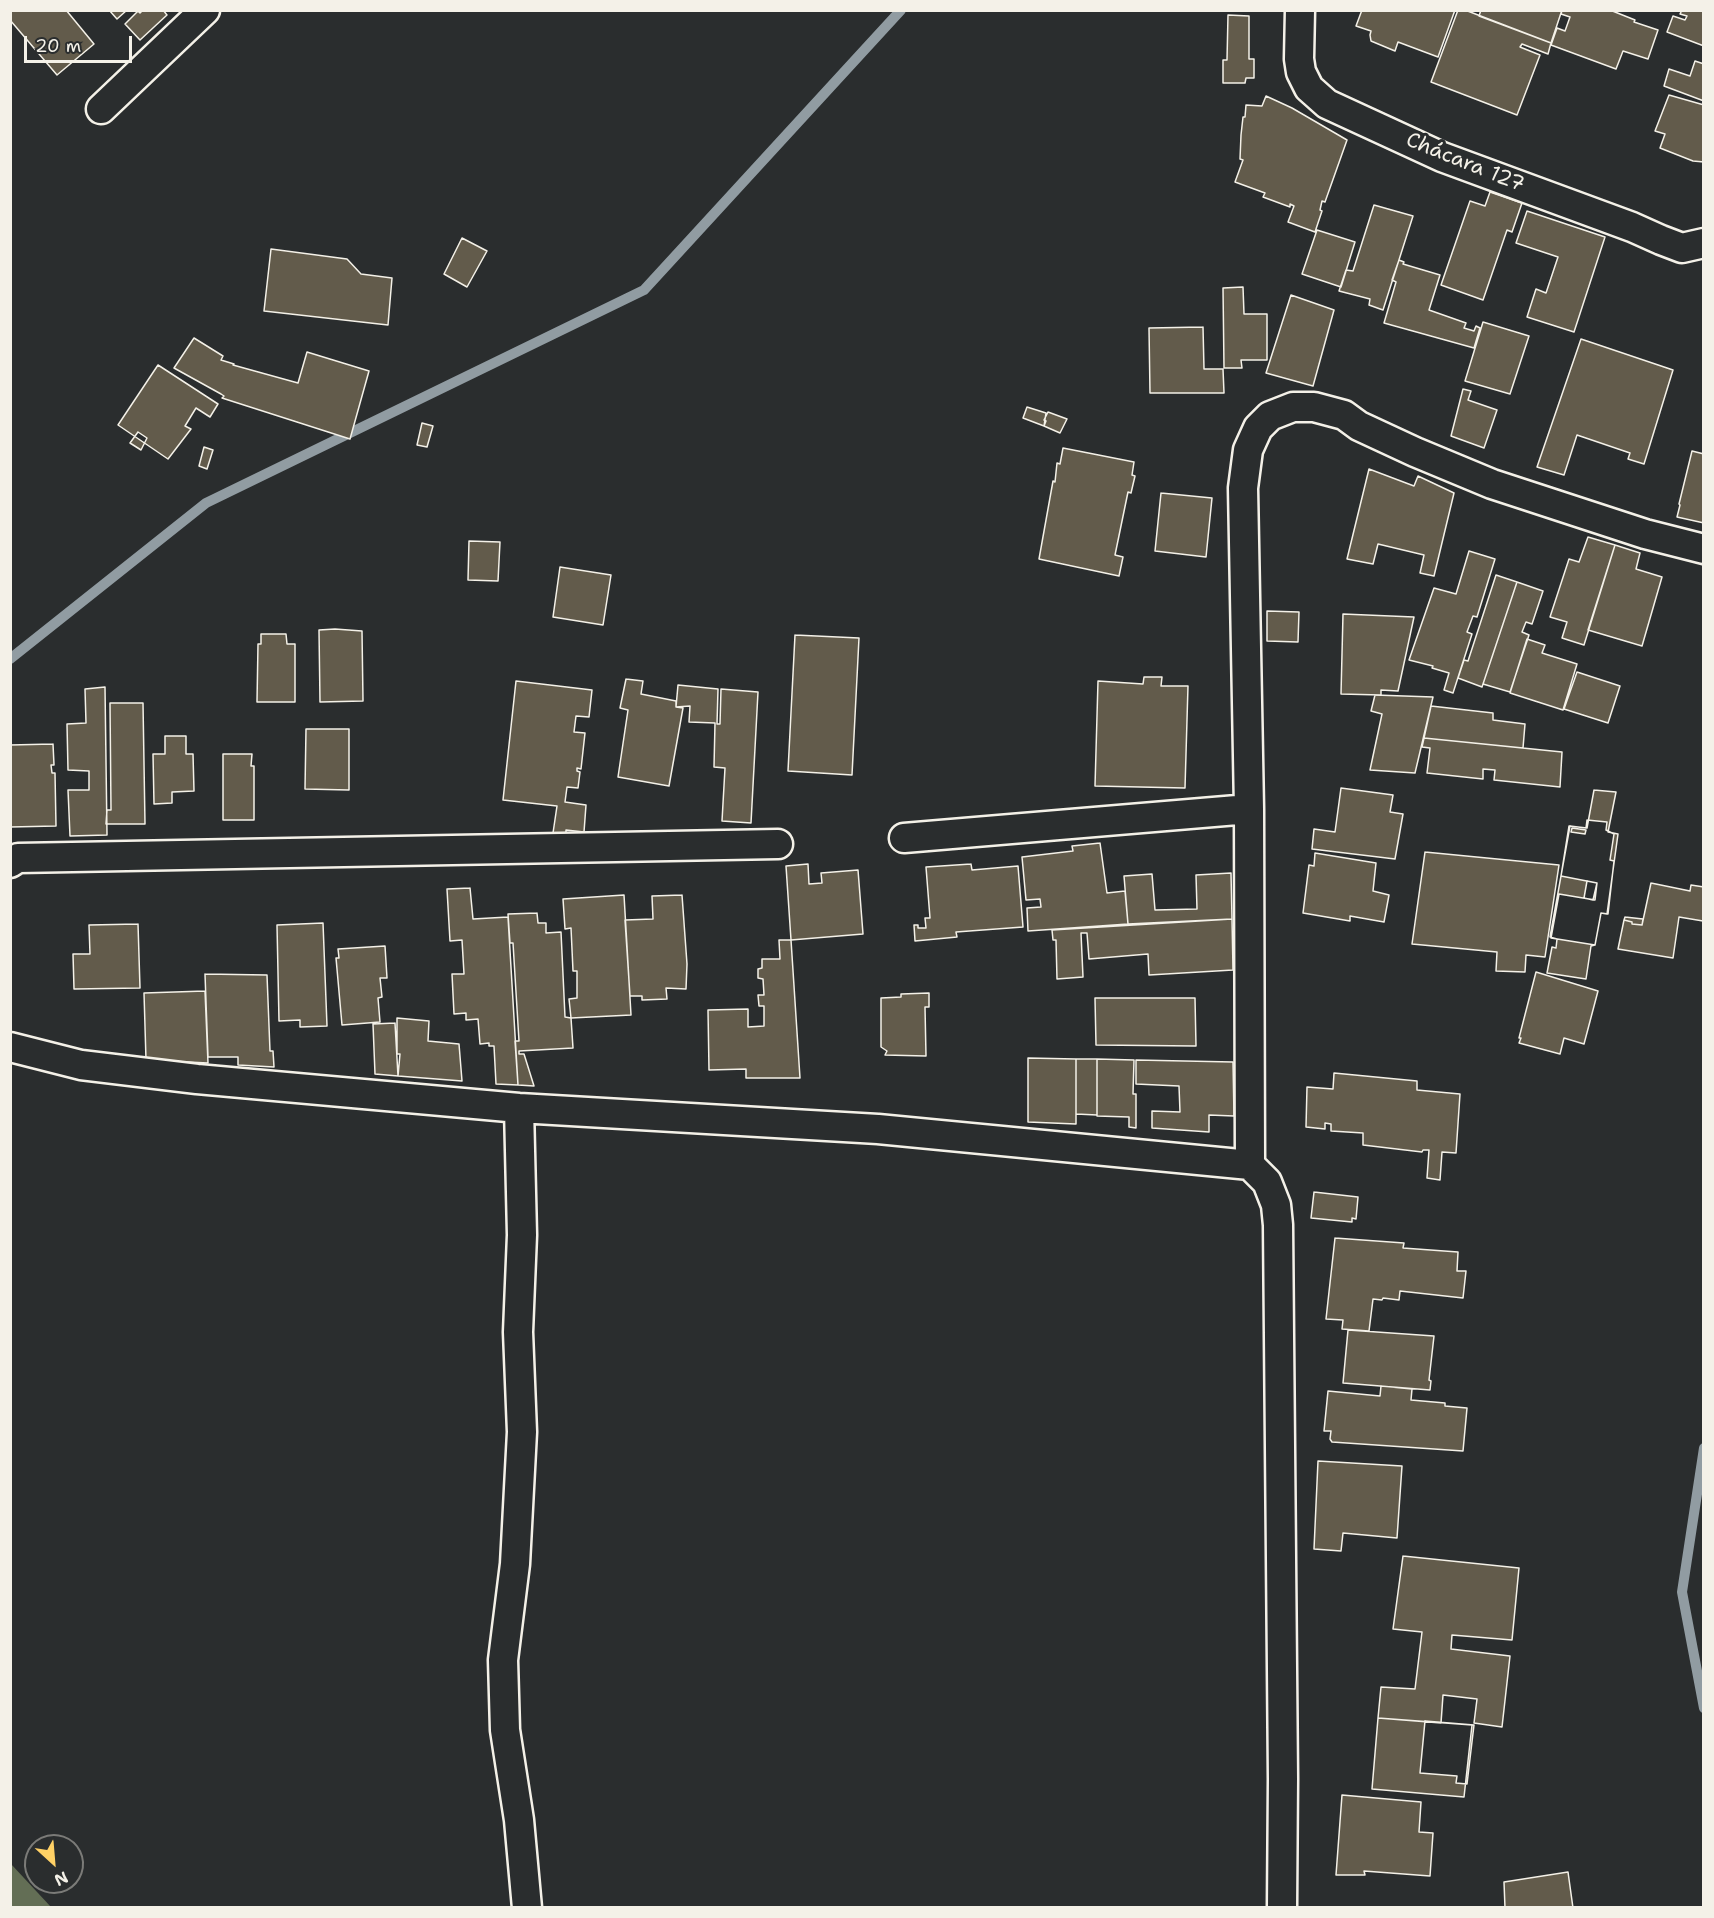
<!DOCTYPE html>
<html>
<head>
<meta charset="utf-8">
<style>
	body { margin:0 }
	#map { position:relative; width:1714px; height:1918px; overflow:hidden; background:#2a2d2e; font-family:"Shantell Sans",sans-serif }
	canvas { display:block }
	.frame { position:absolute; inset:0; border:12px solid #f4f1e8; pointer-events:none }
	.north { position:absolute; left:24px; top:1834px; width:60px; height:60px; box-sizing:border-box; background:#2a2d2e; border:2px solid #7b7b78; border-radius:50%; rotate:154deg; font-size:16px; font-weight:700; line-height:24px; text-align:center; color:#f4f1e8 }
	.north::after { content:''; display:block; margin:auto; width:21px; height:27px; background:#ffd166; clip-path:polygon(50% 0,100% 100%,50% 72%,0 100%) }
	.scale { position:absolute; left:24px; top:36px; width:108px; height:27px; box-sizing:border-box; border:3px solid #f4f1e8; border-top:0; padding-left:8px; font-size:18px; line-height:21px; white-space:nowrap; color:#f4f1e8; -webkit-text-stroke:4px #2a2d2e; paint-order:stroke }
</style>
</head>
<body>
<div id="map">
<canvas width="1714" height="1918"></canvas>
<div class="frame"></div>
<div class="north">N</div>
<div class="scale">20 m</div>
</div>
<script>
const c = document.querySelector('canvas').getContext('2d');
c.lineJoin = 'round';
function paint(path, color) { c.fillStyle = color; c.fill(path, 'evenodd'); }
const toPath = rows => new Path2D(rows.map(r => 'M' + r).join(''));
function stroke(path, color, width, dash) { c.strokeStyle = color; c.lineWidth = width; c.lineCap = dash ? 'butt' : 'round'; c.setLineDash(dash || []); c.stroke(path); }
function write(font, color, halo, rows, align = 'center') {
  c.font = font + ' "Shantell Sans",sans-serif'; c.lineWidth = 6; c.setLineDash([]); c.textBaseline = 'middle'; c.strokeStyle = halo; c.fillStyle = color; for (const [text, x, y, turn = 0] of rows) {
    c.save(); c.translate(x, y); c.rotate((+turn || 0) * Math.PI / 180); c.textAlign = isNaN(turn) ? turn : align; if (halo) c.strokeText(text, 0, 0); c.fillText(text, 0, 0); c.restore();
  }
}
const green = toPath([
	[10,1864,11,1864,51,1907,11,1907]
]);
const stream = toPath([
	[10,659,206,503,644,290,901,10],
	[1704,1448,1682,1592,1704,1708]
]);
const building = toPath([
	[10,10,66,10,94,44,57,75,10,20,10,10],
	[109,10,127,10,117,19,109,10],
	[143,10,163,10,167,15,140,40,125,24,138,11,140,13,143,10],
	[1362,10,1455,10,1438,57,1398,42,1395,51,1371,41,1370,35,1371,31,1356,26,1362,10],
	[1458,10,1465,10,1551,43,1548,54,1522,44,1520,47,1540,55,1517,115,1431,82,1458,10],
	[1481,10,1562,10,1551,43,1479,16,1481,10],
	[1562,10,1610,10,1635,20,1634,22,1658,30,1648,59,1623,51,1616,69,1551,45,1557,28,1565,31,1570,17,1561,14,1562,10],
	[1682,10,1704,10,1704,46,1667,32,1673,16,1685,20,1687,16,1680,14,1682,10],
	[1228,15,1249,16,1249,59,1254,59,1254,78,1246,78,1245,83,1223,83,1223,60,1227,60,1228,15],
	[1695,61,1704,64,1704,101,1664,86,1669,69,1690,76,1695,61],
	[1669,95,1704,105,1704,162,1693,161,1660,148,1665,134,1655,131,1669,95],
	[1266,96,1292,108,1347,140,1325,202,1322,201,1320,210,1322,211,1315,232,1288,222,1294,206,1290,204,1290,207,1263,197,1265,193,1235,182,1243,160,1240,159,1241,135,1243,117,1245,117,1246,105,1262,106,1266,96],
	[1490,192,1522,203,1512,232,1507,230,1483,300,1441,285,1470,201,1485,206,1490,192],
	[1374,205,1413,216,1383,310,1369,305,1370,299,1339,291,1346,270,1353,271,1374,205],
	[1527,211,1605,237,1574,332,1527,317,1536,289,1546,293,1558,257,1516,243,1527,211],
	[1317,230,1355,242,1341,287,1302,274,1317,230],
	[462,238,487,251,467,287,444,274,462,238],
	[271,249,347,259,361,274,392,278,388,325,264,311,271,249],
	[1399,260,1404,262,1403,264,1440,275,1429,310,1466,323,1464,328,1474,331,1476,326,1480,328,1474,348,1384,323,1396,282,1392,280,1399,260],
	[1243,287,1244,314,1267,314,1267,360,1241,360,1242,368,1224,368,1223,288,1243,287],
	[1291,295,1334,310,1313,386,1266,373,1291,295],
	[1483,322,1529,336,1510,394,1465,381,1483,322],
	[1203,327,1204,369,1223,369,1224,393,1150,393,1149,328,1203,327],
	[194,338,223,356,221,360,234,364,233,365,298,383,307,352,369,371,350,439,222,398,224,396,221,394,174,368,194,338],
	[1581,339,1673,370,1644,464,1628,459,1630,453,1577,435,1564,475,1537,467,1581,339],
	[158,365,218,404,210,417,196,408,185,426,191,429,168,459,118,425,158,365],
	[1463,389,1471,391,1468,400,1497,410,1484,448,1451,436,1463,389],
	[1027,407,1046,413,1044,426,1023,418,1027,407],
	[1048,412,1067,419,1060,433,1044,426,1046,421,1044,420,1048,412],
	[422,423,433,426,427,447,417,445,422,423],
	[138,432,147,438,141,450,130,443,138,432],
	[204,447,213,450,207,469,199,466,204,447],
	[1063,448,1134,462,1132,475,1135,476,1131,493,1128,492,1115,555,1123,557,1119,576,1039,559,1053,481,1055,482,1057,463,1060,464,1063,448],
	[1692,451,1704,454,1704,523,1677,517,1680,505,1679,504,1692,451],
	[1369,469,1414,486,1418,476,1454,493,1434,576,1420,573,1424,555,1378,544,1373,564,1347,559,1369,469],
	[1161,493,1212,498,1206,557,1155,551,1161,493],
	[1588,537,1615,545,1584,645,1562,638,1567,622,1550,617,1569,559,1579,562,1588,537],
	[469,541,500,542,498,581,468,580,469,541],
	[1615,545,1640,553,1636,569,1662,577,1642,646,1588,630,1615,545],
	[1469,551,1495,559,1477,617,1473,616,1467,632,1472,634,1453,693,1444,690,1449,673,1432,668,1433,666,1409,660,1434,588,1456,594,1469,551],
	[560,567,611,575,603,625,553,617,560,567],
	[1496,575,1517,582,1482,687,1458,678,1464,660,1468,661,1496,575],
	[1517,582,1543,591,1532,624,1526,622,1522,632,1529,635,1510,692,1483,684,1517,582],
	[1267,611,1299,612,1298,642,1267,641,1267,611],
	[1343,614,1414,617,1398,691,1381,690,1381,695,1341,694,1343,614],
	[335,629,362,631,363,701,320,702,319,630,335,629],
	[261,634,286,634,287,644,295,644,295,702,257,702,258,644,261,644,261,634],
	[795,635,859,638,852,775,788,771,795,635],
	[1527,639,1545,645,1542,653,1577,664,1563,710,1510,693,1527,639],
	[1577,672,1620,686,1608,723,1564,709,1577,672],
	[1144,677,1162,677,1161,686,1188,686,1185,788,1095,786,1098,681,1143,684,1144,677],
	[626,679,643,681,641,694,676,701,676,707,683,708,669,786,618,777,628,710,620,708,626,679],
	[516,681,592,690,589,717,576,716,574,732,585,733,581,769,577,768,577,771,580,772,578,788,567,787,565,802,586,805,584,832,566,830,566,835,553,833,557,806,503,800,516,681],
	[678,685,718,689,717,724,720,724,721,689,758,692,751,823,722,821,725,768,714,767,715,723,689,722,690,706,676,707,678,685],
	[105,687,107,835,70,836,68,790,89,790,89,771,68,770,67,724,86,723,85,689,105,687],
	[1375,695,1433,697,1415,773,1370,770,1382,714,1371,711,1375,695],
	[110,703,143,703,145,824,106,824,107,810,111,810,110,703],
	[1431,706,1493,713,1493,720,1525,724,1523,748,1424,738,1431,706],
	[306,729,349,729,349,790,305,789,306,729],
	[165,736,186,736,186,754,193,754,194,791,172,792,172,803,154,804,153,754,165,754,165,736],
	[1424,738,1562,752,1560,787,1494,780,1495,770,1483,769,1483,779,1427,773,1430,748,1422,747,1424,738],
	[53,744,54,765,51,765,52,773,55,773,56,826,10,827,10,745,53,744],
	[223,754,252,754,251,766,254,766,254,820,223,820,223,754],
	[1341,788,1393,795,1390,812,1403,814,1395,859,1312,849,1314,829,1335,832,1341,788],
	[1594,790,1616,792,1608,832,1618,834,1607,914,1601,913,1595,945,1551,938,1559,894,1595,900,1597,883,1561,876,1569,826,1587,828,1594,790],
	[1572,828,1586,830,1585,834,1571,832,1572,828],
	[1587,820,1607,822,1606,830,1614,834,1610,860,1614,861,1608,914,1601,913,1595,945,1591,946,1586,979,1547,973,1552,947,1556,948,1557,939,1550,937,1570,826,1586,828,1587,820],
	[1587,881,1597,883,1593,900,1584,898,1587,881],
	[1100,843,1107,893,1125,891,1128,924,1028,931,1027,908,1041,907,1040,899,1026,900,1022,857,1073,851,1072,846,1100,843],
	[1425,852,1559,865,1545,957,1526,955,1525,972,1496,971,1497,952,1412,944,1425,852],
	[1315,853,1376,863,1373,891,1389,895,1384,922,1350,916,1350,921,1303,913,1309,865,1314,866,1315,853],
	[808,864,809,884,822,883,821,873,858,870,863,934,791,940,786,866,808,864],
	[971,864,972,870,1018,866,1023,927,956,932,957,937,915,941,914,925,918,925,918,928,926,928,925,918,930,918,926,867,971,864],
	[1231,873,1232,919,1128,924,1124,876,1152,874,1155,910,1197,909,1196,875,1231,873],
	[1651,883,1690,891,1691,885,1704,887,1703,921,1679,917,1673,958,1618,949,1624,920,1632,922,1632,924,1642,925,1651,883],
	[470,888,473,919,508,917,518,1085,496,1084,494,1046,489,1046,489,1043,480,1044,478,1019,466,1020,466,1013,454,1014,452,974,464,974,462,940,450,941,447,889,470,888],
	[624,895,631,1015,571,1018,569,999,577,998,577,971,573,971,571,928,565,929,563,899,624,895],
	[682,895,687,964,686,989,666,988,667,999,642,1000,642,996,630,996,625,920,653,919,652,896,682,895],
	[537,913,538,923,546,923,546,933,561,932,565,1017,571,1018,573,1048,519,1051,519,1054,524,1054,534,1086,518,1085,515,1041,519,1041,513,943,510,943,508,914,537,913],
	[1625,917,1643,919,1642,925,1632,924,1632,922,1624,920,1625,917],
	[1232,919,1233,970,1149,975,1148,954,1089,959,1087,933,1081,933,1083,977,1057,979,1056,940,1053,940,1052,930,1232,919],
	[323,923,327,1026,300,1027,300,1020,279,1021,277,925,323,923],
	[138,924,140,988,74,989,73,954,90,954,89,925,138,924],
	[779,940,791,940,800,1078,746,1078,746,1069,709,1070,708,1010,748,1009,748,1027,764,1026,764,1006,759,1006,758,995,764,995,763,979,758,978,758,969,762,968,762,959,780,959,779,940],
	[385,946,387,978,380,978,382,997,378,998,380,1022,342,1025,336,958,339,958,338,949,385,946],
	[1536,972,1598,991,1584,1044,1564,1038,1560,1054,1519,1043,1521,1038,1519,1038,1536,972],
	[205,974,267,975,270,1051,273,1051,274,1067,238,1065,238,1057,208,1057,205,974],
	[205,991,208,1063,146,1060,144,993,205,991],
	[929,993,929,1007,925,1007,926,1056,885,1055,887,1051,881,1047,881,998,901,997,901,994,929,993],
	[1095,998,1195,998,1196,1046,1096,1045,1095,998],
	[397,1018,429,1021,428,1041,459,1044,462,1081,398,1076,400,1054,397,1054,397,1018],
	[395,1023,398,1076,375,1074,373,1024,395,1023],
	[1028,1058,1076,1059,1076,1124,1028,1122,1028,1058],
	[1076,1059,1097,1059,1097,1115,1076,1114,1076,1059],
	[1097,1059,1134,1060,1133,1094,1136,1094,1136,1128,1129,1127,1129,1117,1097,1116,1097,1059],
	[1136,1060,1233,1062,1234,1116,1209,1115,1209,1132,1152,1128,1152,1111,1180,1112,1179,1086,1136,1084,1136,1060],
	[1334,1073,1417,1081,1417,1090,1460,1094,1456,1153,1442,1152,1440,1180,1427,1178,1429,1150,1423,1150,1422,1152,1363,1145,1363,1133,1331,1131,1331,1124,1325,1123,1325,1129,1306,1127,1307,1087,1333,1089,1334,1073],
	[1314,1192,1358,1197,1356,1219,1352,1218,1352,1222,1311,1218,1314,1192],
	[1335,1238,1404,1243,1403,1248,1458,1252,1457,1271,1466,1271,1463,1298,1400,1291,1399,1300,1383,1298,1382,1300,1373,1299,1369,1331,1342,1329,1343,1320,1326,1319,1335,1238],
	[1348,1330,1434,1336,1429,1380,1431,1381,1430,1390,1343,1383,1348,1330],
	[1381,1386,1412,1389,1411,1400,1445,1403,1445,1406,1467,1408,1463,1451,1332,1442,1330,1439,1331,1431,1324,1431,1328,1391,1380,1396,1381,1386],
	[1318,1461,1402,1466,1397,1538,1343,1533,1341,1551,1314,1549,1318,1461],
	[1403,1556,1519,1568,1512,1640,1452,1635,1451,1649,1510,1656,1502,1727,1474,1723,1477,1699,1443,1695,1441,1723,1378,1718,1381,1687,1415,1689,1422,1632,1393,1629,1403,1556],
	[1378,1718,1472,1725,1464,1797,1372,1789,1378,1718],
	[1425,1721,1474,1725,1467,1784,1456,1783,1457,1776,1420,1773,1425,1721],
	[1342,1795,1421,1802,1419,1832,1433,1833,1430,1876,1364,1871,1365,1875,1336,1875,1342,1795],
	[1568,1872,1573,1908,1505,1908,1504,1882,1568,1872]
]);
const minor = toPath([
	[1300,10,1299,59,1301,72,1309,88,1327,104,1442,157,1632,227,1661,240,1682,248,1704,243],
	[101,109,205,10],
	[904,838,1249,809],
	[10,863,18,858,778,844],
	[10,1047,81,1065,197,1079,519,1108,878,1129,1250,1165,1267,1182,1276,1205,1278,1225,1283,1779,1282,1908],
	[519,1108,522,1235,518,1332,522,1432,515,1564,503,1660,505,1730,519,1820,527,1908],
	[1250,1165,1249,809,1243,488,1248,450,1258,428,1270,416,1293,407,1314,407,1344,415,1359,426,1415,452,1492,484,1645,534,1704,549]
]);
const streetNames = [
	["Chácara 127",1465,163,22]
];
paint(green, '#636e55');
stroke(stream, '#919ca2', 10);
paint(building, '#625b4b');
stroke(building, '#f4f1e8', 1.5);
stroke(minor, '#f4f1e8', 33);
stroke(minor, '#2a2d2e', 28);
write('21px', '#f4f1e8', '#2a2d2e', streetNames);
</script>
</body>
</html>
